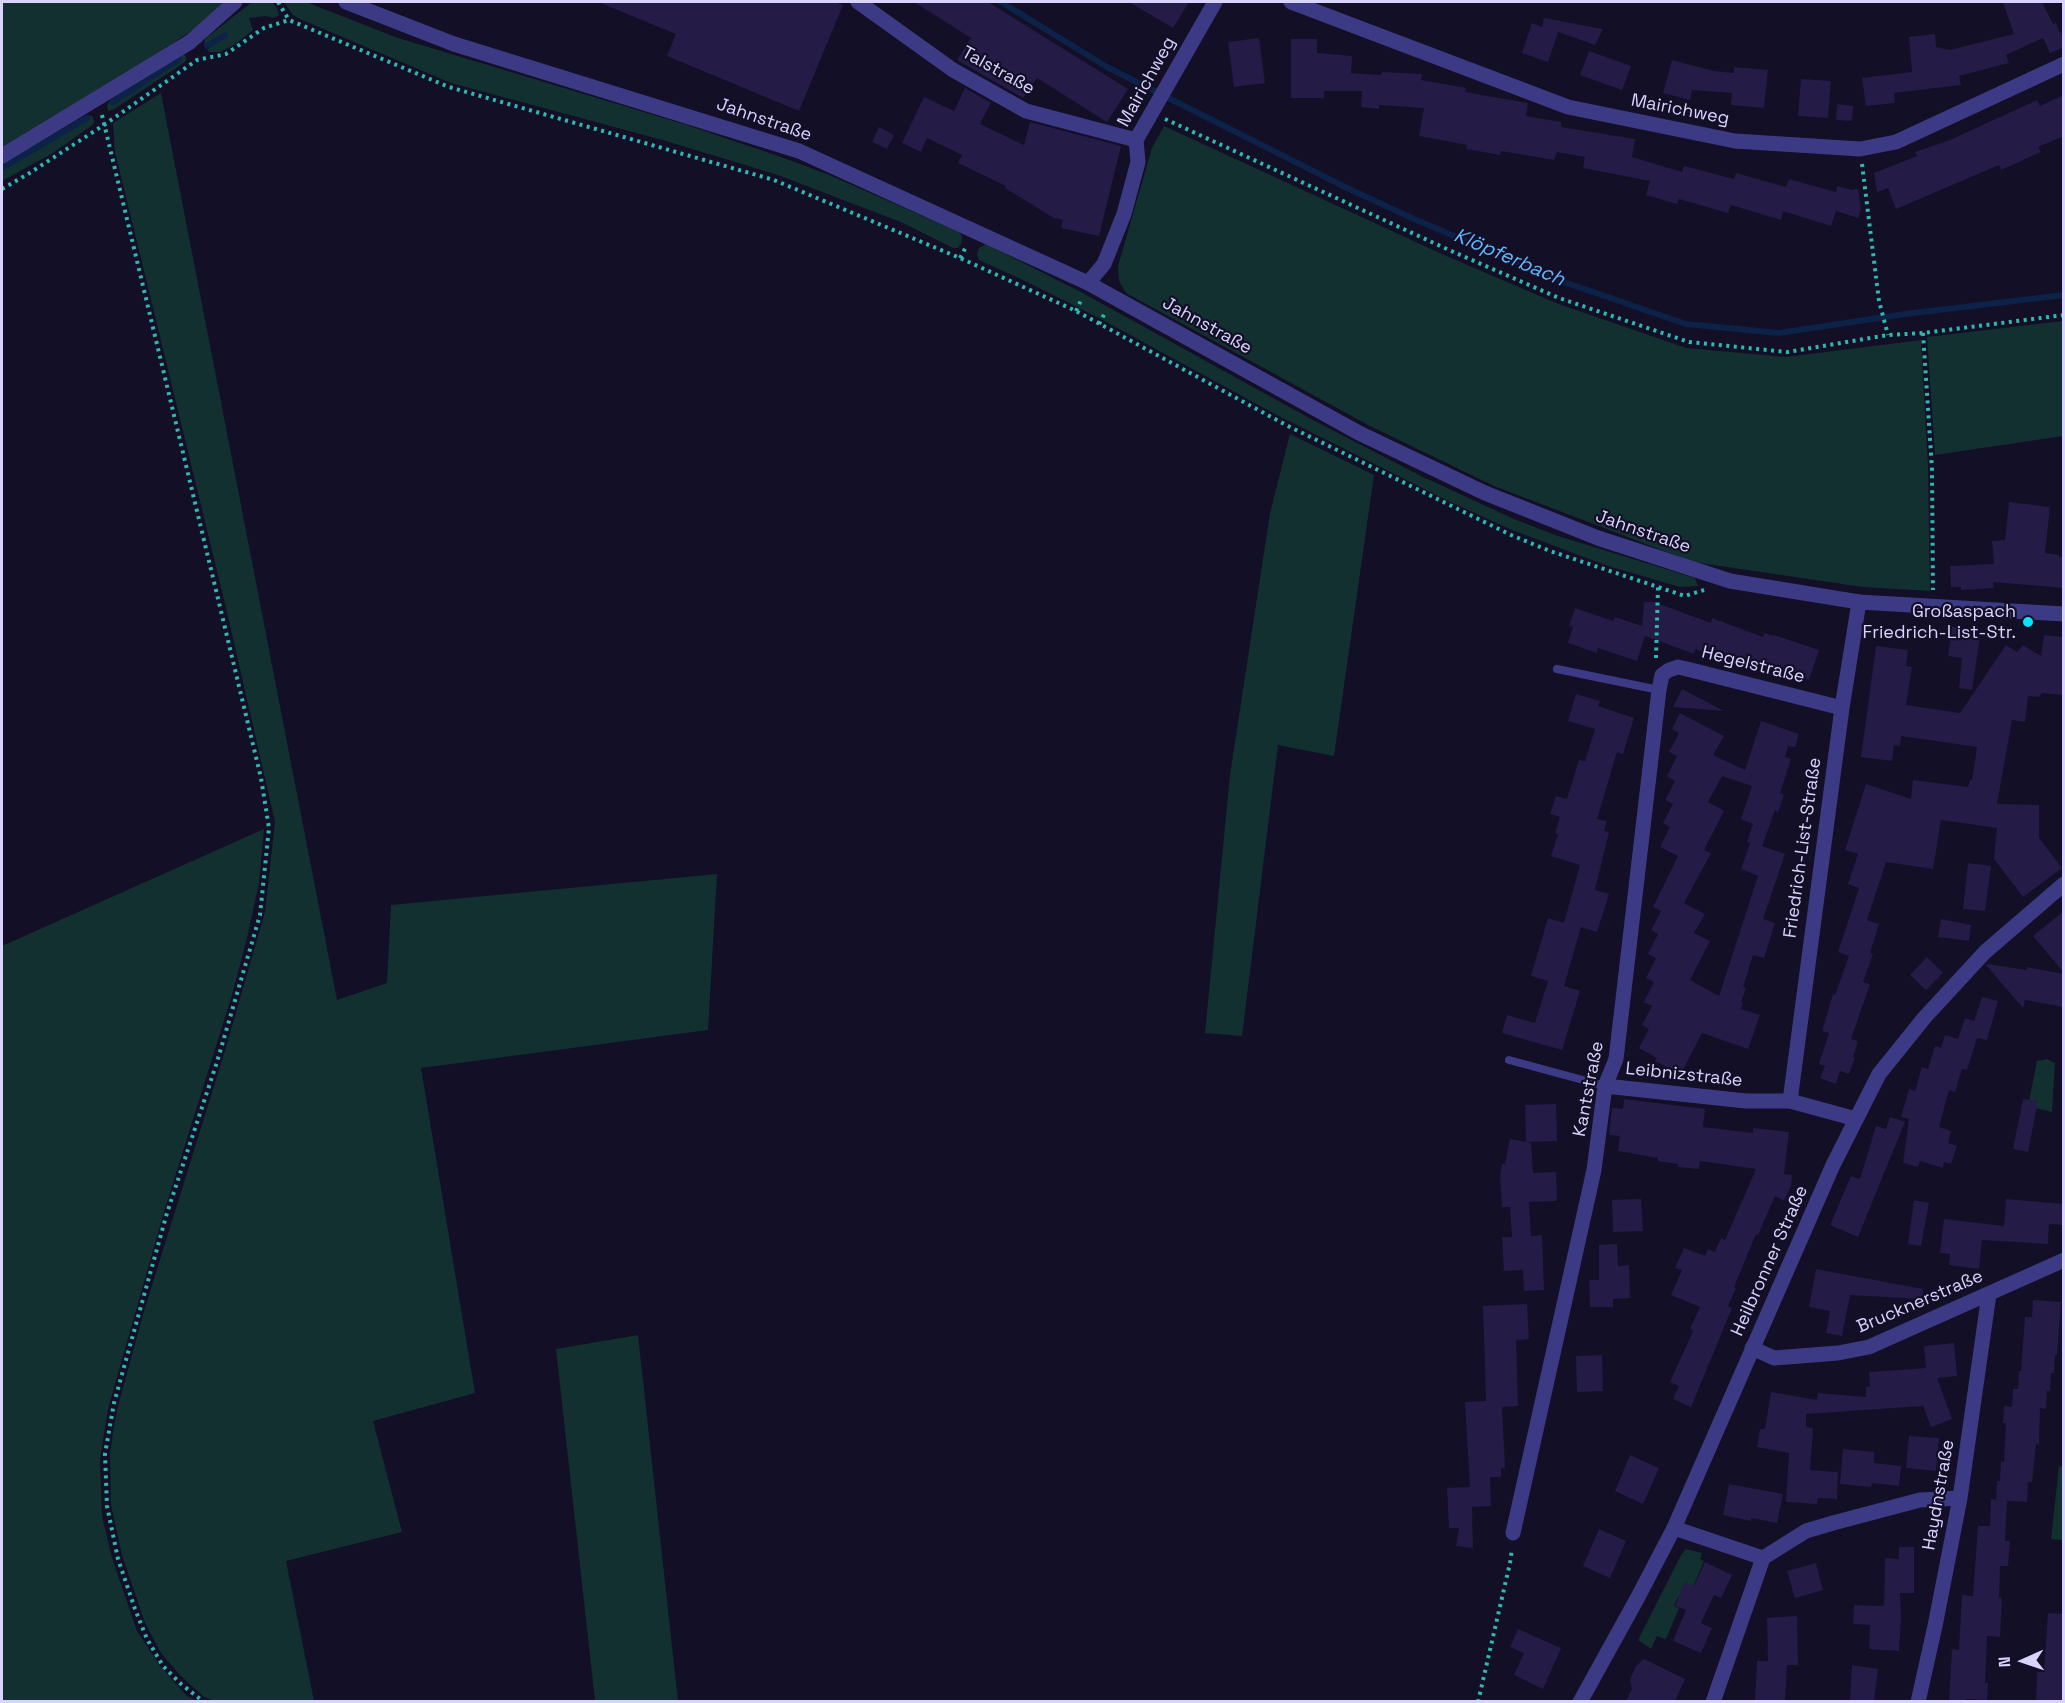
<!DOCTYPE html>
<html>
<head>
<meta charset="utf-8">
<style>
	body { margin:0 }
	#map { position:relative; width:2065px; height:1703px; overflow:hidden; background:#130f26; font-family:"Space Grotesk",sans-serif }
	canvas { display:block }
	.frame { position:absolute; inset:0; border:3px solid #d9d4ff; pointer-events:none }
	.north { position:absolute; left:1993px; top:1631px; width:60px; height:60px; -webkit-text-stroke:4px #130f26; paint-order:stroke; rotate:267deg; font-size:16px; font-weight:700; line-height:24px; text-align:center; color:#d9d4ff }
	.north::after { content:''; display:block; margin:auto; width:21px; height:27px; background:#d9d4ff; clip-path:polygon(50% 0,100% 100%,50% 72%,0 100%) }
</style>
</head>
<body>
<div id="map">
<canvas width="2065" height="1703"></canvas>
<div class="frame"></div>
<div class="north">N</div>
</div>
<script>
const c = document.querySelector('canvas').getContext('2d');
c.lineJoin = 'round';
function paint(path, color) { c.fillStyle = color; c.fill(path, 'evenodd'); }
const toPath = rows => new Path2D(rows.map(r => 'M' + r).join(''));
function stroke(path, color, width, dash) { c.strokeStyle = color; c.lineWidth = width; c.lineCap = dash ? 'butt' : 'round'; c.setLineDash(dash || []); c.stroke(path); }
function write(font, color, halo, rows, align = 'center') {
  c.font = font + ' "Space Grotesk",sans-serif'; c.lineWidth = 4.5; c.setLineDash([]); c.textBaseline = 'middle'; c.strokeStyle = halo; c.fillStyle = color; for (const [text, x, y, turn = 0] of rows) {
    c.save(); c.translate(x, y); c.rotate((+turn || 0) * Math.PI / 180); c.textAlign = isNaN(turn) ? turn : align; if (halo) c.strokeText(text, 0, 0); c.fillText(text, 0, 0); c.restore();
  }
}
const green = toPath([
	[2,2,226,2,206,21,94,96,2,149],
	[252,2,272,2,277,8,279,15,274,18,265,16,249,18,253,30,234,45,220,52,209,52,204,46,205,39],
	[284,2,306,2,398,38,687,125,778,156,827,174,959,232,962,236,961,244,958,248,953,248,903,223,778,175,666,141,451,83,300,19,293,15],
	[181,55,185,55,187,58,185,62,113,110,108,111,107,106,110,100],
	[161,93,337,1000,387,983,391,905,717,874,708,1030,421,1068,475,1393,373,1421,402,1532,286,1561,314,1701,214,1701,204,1697,180,1675,161,1653,145,1623,122,1555,111,1505,110,1454,113,1432,118,1406,144,1311,224,1054,265,912,275,822,227,612,115,152,113,123],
	[86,115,92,116,94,120,94,123,91,126,53,153,2,181,2,164],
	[1164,126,1444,255,1556,303,1686,348,1786,357,1921,340,1928,465,1930,591,1863,587,1693,562,1494,486,1370,426,1126,293,1119,281,1118,266,1152,148],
	[986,244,1079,291,1311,419,1423,477,1514,519,1558,536,1695,578,1698,586,1680,587,1608,566,1512,530,1444,499,1275,414,1099,318,1023,280,979,260,977,254,979,248],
	[2063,321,2063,436,1935,455,1927,337],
	[1290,434,1374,475,1334,756,1278,745,1242,1036,1205,1033,1230,775,1270,513],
	[264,829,259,883,247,938,232,995,164,1212,108,1409,100,1459,102,1516,112,1558,137,1631,160,1666,187,1696,198,1701,2,1701,2,946],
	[2047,1059,2055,1063,2052,1112,2028,1106,2037,1061],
	[638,1335,678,1701,595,1701,556,1349],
	[2059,1466,2063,1467,2063,1540,2051,1539],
	[1686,1549,1702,1553,1700,1559,1704,1561,1690,1594,1678,1597,1674,1606,1679,1608,1667,1637,1665,1639,1657,1636,1651,1649,1638,1640,1681,1555]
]);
const stream = toPath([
	[1001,2,1107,67,1345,187,1414,219,1558,280,1686,324,1779,333,1905,314,2064,295],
	[207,46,225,35],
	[113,102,179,59],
	[2,168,87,118]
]);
const building = toPath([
	[598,2,834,2,843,5,799,111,667,56,676,34],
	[914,2,988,2,1128,89,1107,122,1037,78,1023,98,957,60,971,38],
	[1129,2,1189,2,1173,28],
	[2003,2,2042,2,2053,24,2056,23,2059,31,2056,33,2060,31,2064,40,2064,47,2050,53,2043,38,2006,55,2009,63,1959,76,1961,85,1894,93,1895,103,1866,106,1862,78,1912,72,1909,37,1935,34,1936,47,1950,50,2014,34],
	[1544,18,1603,29,1595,45,1558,32,1548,62,1522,53,1532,23,1542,27],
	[1259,38,1265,83,1234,87,1228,42],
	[1291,39,1317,39,1317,53,1352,56,1351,73,1381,75,1382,72,1422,74,1421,80,1466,88,1465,92,1528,103,1526,116,1561,122,1561,127,1635,139,1632,157,1682,172,1684,166,1734,179,1736,173,1786,187,1789,179,1836,192,1837,186,1852,190,1858,189,1861,208,1858,218,1836,211,1831,226,1783,211,1781,220,1731,205,1728,213,1679,199,1677,204,1646,195,1650,181,1583,168,1585,157,1557,152,1554,160,1501,151,1500,155,1466,149,1467,145,1419,136,1424,108,1379,105,1379,109,1361,107,1362,91,1324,91,1324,98,1291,98],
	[1589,51,1631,66,1622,90,1580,75],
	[1672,60,1714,71,1734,73,1734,67,1768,70,1764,108,1731,105,1732,93,1692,90,1690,100,1663,93],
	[1801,79,1831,81,1828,118,1798,116],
	[965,88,991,103,980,124,1024,145,1030,122,1121,146,1099,236,1061,228,1063,220,1054,218,1005,188,1006,186,958,163,962,155,927,138,921,152,902,143,924,97,954,111],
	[2064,95,2064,136,2038,147,2041,152,2001,170,1999,165,1896,209,1888,188,1877,192,1874,173,1917,156,1915,152,1950,140,2037,100,2040,106],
	[1837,104,1853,106,1852,121,1836,120],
	[879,127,894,135,887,149,872,142],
	[2009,502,2050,507,2045,553,2059,555,2059,557,2064,557,2064,588,1993,582,1994,588,1961,590,1961,587,1951,587,1950,566,1994,564,1992,541,2005,540],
	[1644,602,1654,602,1711,623,1712,618,1763,637,1764,633,1774,636,1774,635,1819,650,1809,680,1736,656,1733,663,1695,649,1694,654,1645,636,1637,661,1598,648,1597,653,1568,643,1573,627,1569,626,1575,608,1613,621,1615,617,1642,626],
	[1952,627,1981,630,1972,690,1959,688,1962,658,1948,656],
	[2044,635,2064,637,2064,695,2042,693,2039,697,2028,696,2025,722,2012,720,1997,804,2039,805,2039,838,2062,868,2023,897,1994,859,1997,828,1941,820,1933,869,1886,862,1867,920,1879,924,1870,953,1873,954,1863,982,1870,984,1851,1039,1858,1041,1853,1057,1855,1057,1849,1074,1840,1071,1836,1084,1820,1078,1825,1066,1819,1064,1829,1033,1822,1031,1833,994,1835,995,1849,956,1838,952,1859,888,1848,884,1858,854,1845,850,1866,784,1911,799,1913,780,1968,787,1970,780,1972,780,1977,747,1901,736,1900,746,1894,745,1892,761,1861,757,1876,646,1908,650,1906,666,1912,667,1906,705,1960,713,2006,645,2017,652,2023,645,2041,656],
	[1682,689,1724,711,1673,707],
	[1576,694,1600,701,1598,706,1634,718,1623,754,1617,752,1597,819,1607,821,1604,831,1609,832,1595,890,1609,894,1597,932,1581,927,1564,986,1580,991,1562,1050,1502,1033,1507,1015,1535,1023,1548,981,1531,976,1548,918,1564,923,1580,865,1551,856,1558,834,1555,833,1560,817,1550,814,1556,796,1567,799,1579,760,1585,761,1595,729,1568,721],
	[1680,713,1724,736,1713,755,1745,770,1761,721,1799,734,1795,747,1788,746,1785,757,1791,759,1780,793,1784,795,1778,812,1775,810,1762,846,1785,854,1763,919,1775,923,1764,958,1753,955,1743,987,1746,988,1741,1002,1743,1003,1741,1009,1760,1015,1748,1049,1702,1033,1681,1074,1655,1061,1657,1058,1639,1048,1649,1029,1642,1025,1652,1006,1644,1002,1654,982,1646,978,1656,958,1648,954,1658,934,1651,930,1661,911,1653,907,1678,856,1660,847,1670,827,1663,823,1673,804,1665,800,1675,781,1667,776,1677,756,1669,752,1679,733,1672,729],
	[1722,776,1752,786,1741,819,1753,824,1747,842,1750,843,1741,869,1758,876,1719,996,1690,980,1710,941,1694,933,1705,914,1684,903,1711,853,1704,850,1724,811,1708,802],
	[1968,863,1991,866,1985,911,1963,909],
	[2064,911,2064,973,2033,936],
	[1941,919,1971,925,1969,941,1938,937],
	[1927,957,1943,973,1926,990,1910,975],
	[1987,964,2027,970,2027,967,2064,974,2064,1007,2025,1000,2023,1008,1986,965],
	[1982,997,1998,1001,1987,1040,1977,1038,1967,1070,1962,1069,1955,1092,1949,1090,1939,1127,1951,1131,1948,1143,1957,1146,1951,1164,1944,1162,1943,1168,1920,1161,1918,1167,1903,1163,1909,1119,1901,1117,1909,1089,1915,1091,1922,1067,1928,1069,1935,1046,1941,1048,1945,1035,1958,1039,1965,1018,1974,1021],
	[1624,1099,1705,1109,1703,1127,1753,1133,1753,1128,1789,1132,1784,1174,1792,1175,1791,1186,1784,1201,1775,1196,1758,1235,1756,1234,1734,1287,1736,1288,1728,1306,1732,1308,1691,1407,1673,1399,1679,1386,1670,1382,1693,1331,1690,1329,1700,1307,1671,1295,1682,1270,1675,1268,1684,1248,1705,1256,1708,1249,1715,1252,1721,1238,1725,1240,1756,1169,1700,1161,1699,1169,1678,1167,1678,1164,1658,1161,1658,1158,1618,1151,1620,1136,1609,1135,1612,1108,1623,1109],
	[2023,1099,2038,1101,2028,1152,2013,1149],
	[1556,1104,1557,1141,1526,1142,1525,1105],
	[1890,1117,1905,1122,1858,1237,1830,1225,1851,1176,1860,1179,1876,1126,1886,1129],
	[1510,1139,1531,1143,1533,1173,1556,1172,1557,1201,1529,1202,1531,1236,1542,1235,1544,1290,1524,1291,1523,1270,1504,1271,1502,1237,1512,1237,1510,1207,1502,1207,1500,1176,1502,1164,1505,1164],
	[1641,1199,1643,1231,1613,1232,1612,1200],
	[2006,1199,2064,1204,2064,1225,2049,1224,2048,1244,1982,1240,1979,1269,1949,1265,1950,1254,1940,1253,1944,1219,2004,1226],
	[1914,1200,1929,1203,1921,1246,1908,1244],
	[1617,1244,1618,1266,1629,1265,1630,1298,1613,1299,1613,1307,1590,1307,1589,1280,1599,1280,1599,1245],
	[1816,1269,1923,1289,1922,1299,1850,1295,1842,1336,1826,1333,1830,1311,1809,1307],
	[2033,1300,2061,1302,2057,1355,2055,1355,2054,1373,2051,1373,2050,1391,2047,1391,2046,1409,2040,1408,2039,1445,2036,1444,2032,1482,2028,1482,2027,1502,1996,1500,1997,1481,2000,1481,2001,1461,2004,1462,2006,1423,2003,1423,2004,1406,2012,1407,2013,1389,2018,1389,2019,1371,2021,1371,2025,1317,2032,1317],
	[1527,1304,1529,1339,1516,1340,1518,1406,1502,1407,1505,1468,1501,1468,1501,1477,1490,1477,1491,1506,1472,1507,1473,1548,1456,1546,1459,1528,1449,1528,1447,1488,1470,1487,1465,1402,1486,1401,1483,1306],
	[1954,1343,1957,1376,1937,1378,1952,1419,1931,1427,1923,1406,1806,1414,1806,1427,1813,1428,1810,1470,1838,1472,1837,1499,1818,1498,1817,1504,1786,1502,1789,1453,1757,1447,1760,1429,1765,1429,1771,1392,1817,1400,1818,1393,1866,1397,1866,1387,1870,1386,1869,1372,1926,1368,1924,1346],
	[1602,1355,1603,1391,1577,1392,1576,1356],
	[1909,1436,1939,1438,1936,1471,1906,1468],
	[1843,1449,1874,1452,1874,1463,1901,1466,1899,1486,1872,1483,1871,1487,1840,1484],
	[1630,1455,1659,1468,1643,1504,1615,1491],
	[1729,1484,1783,1494,1777,1523,1751,1518,1751,1521,1723,1515],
	[1991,1499,2007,1501,2005,1541,2010,1541,2008,1566,2000,1566,1999,1597,2002,1598,2000,1637,1987,1636,1985,1683,1988,1683,1987,1700,1966,1699,1966,1701,1949,1701,1952,1649,1959,1650,1962,1595,1973,1596,1978,1526,1990,1526],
	[1599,1529,1626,1541,1610,1578,1583,1566],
	[1899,1547,1914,1547,1914,1593,1900,1593,1901,1618,1899,1651,1869,1649,1870,1625,1853,1624,1854,1605,1884,1606,1885,1558,1899,1559],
	[1705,1562,1732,1575,1721,1598,1714,1595,1701,1623,1712,1628,1701,1653,1673,1641,1686,1610,1675,1606,1685,1582,1694,1586],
	[1816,1563,1823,1590,1795,1598,1787,1571],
	[2048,1613,2064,1614,2064,1701,2036,1701,2037,1672,2044,1672],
	[1797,1616,1798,1665,1787,1665,1785,1701,1755,1701,1757,1661,1768,1661,1767,1618],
	[1518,1629,1561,1648,1543,1689,1514,1675,1524,1653,1510,1647],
	[1644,1659,1685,1679,1675,1701,1626,1701,1632,1689,1630,1679,1636,1666],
	[1852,1665,1878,1669,1874,1701,1850,1700]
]);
const path = toPath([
	[278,2,289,20],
	[102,115,261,778,269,828,260,915,217,1062,167,1213,114,1403,105,1454,107,1506,118,1559,135,1609,147,1639,163,1666,181,1684,204,1702],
	[1165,119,1449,250,1559,298,1689,342,1787,352,1888,335,1923,333,2064,315],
	[1862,164,1879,301,1888,335],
	[2,189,28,174,104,125,197,60,226,54,264,28,289,20,449,87,774,180,960,258,1076,311,1286,425,1511,535,1550,551,1685,596,1704,590],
	[960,258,967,245],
	[1076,311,1082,298],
	[1099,324,1106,311],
	[1923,333,1932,469,1933,590],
	[1656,658,1658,587],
	[1478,1702,1510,1563,1512,1549]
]);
const service = toPath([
	[1557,669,1659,690],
	[1509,1060,1605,1086]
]);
const minor = toPath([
	[858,2,953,70,1026,111,1136,140],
	[1291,2,1568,107,1735,141,1860,149,1896,142,2064,64],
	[2,156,190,42,235,2],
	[1088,283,1104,264,1124,214,1138,162,1136,140,1215,2],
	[1605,1086,1746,1101,1790,1101,1856,1119],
	[1790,1101,1842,708,1859,602],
	[1752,1348,1774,1358,1838,1353,1869,1347,2064,1260],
	[1674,1528,1763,1558],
	[1513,1533,1594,1170,1605,1086,1616,1059,1659,690,1662,675,1669,670,1678,667,1687,669,1842,708],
	[1713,1702,1763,1558,1806,1531,1833,1523,1920,1500,1960,1498],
	[1918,1702,1935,1626,1960,1498,1989,1294]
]);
const tertiary = toPath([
	[346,2,454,44,799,151,1088,283,1359,433,1485,493,1598,538,1730,581,1859,602,2064,614],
	[1580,1702,1638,1597,1674,1528,1833,1165,1879,1074,1925,1017,1985,952,2064,884]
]);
const markers = [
	[2028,622,6,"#00e5ff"]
];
const streetNames = [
	["Talstraße",998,71,29],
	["Mairichweg",1147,82,-61],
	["Mairichweg",1680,110,11],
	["Jahnstraße",764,120,19],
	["Jahnstraße",1207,326,29],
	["Jahnstraße",1643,532,19],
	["Hegelstraße",1753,665,14],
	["Friedrich-List-Straße",1803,848,-82],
	["Leibnizstraße",1684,1075,6],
	["Kantstraße",1589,1089,-79],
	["Heilbronner Straße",1770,1261,-66],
	["Brucknerstraße",1920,1302,-23],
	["Haydnstraße",1939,1495,-80]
];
const poiNames = [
	["Großaspach",2016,612],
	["Friedrich-List-Str.",2016,633]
];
const waterNames = [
	["Klöpferbach",1509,258,23]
];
paint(green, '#12302f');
stroke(stream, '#0c2248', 6);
paint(building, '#241b47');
stroke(path, '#2fb8b0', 4, [3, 4.5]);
stroke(service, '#3d3a85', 8);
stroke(minor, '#3d3a85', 15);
stroke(tertiary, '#3d3a85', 15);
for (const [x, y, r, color] of markers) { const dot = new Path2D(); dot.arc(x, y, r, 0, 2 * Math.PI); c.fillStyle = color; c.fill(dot); stroke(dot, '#130f26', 2); }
write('18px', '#d9d4ff', '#130f26', streetNames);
write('18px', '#d9d4ff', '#130f26', poiNames, 'right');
write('italic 20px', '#62b6ff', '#130f26', waterNames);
</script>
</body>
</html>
